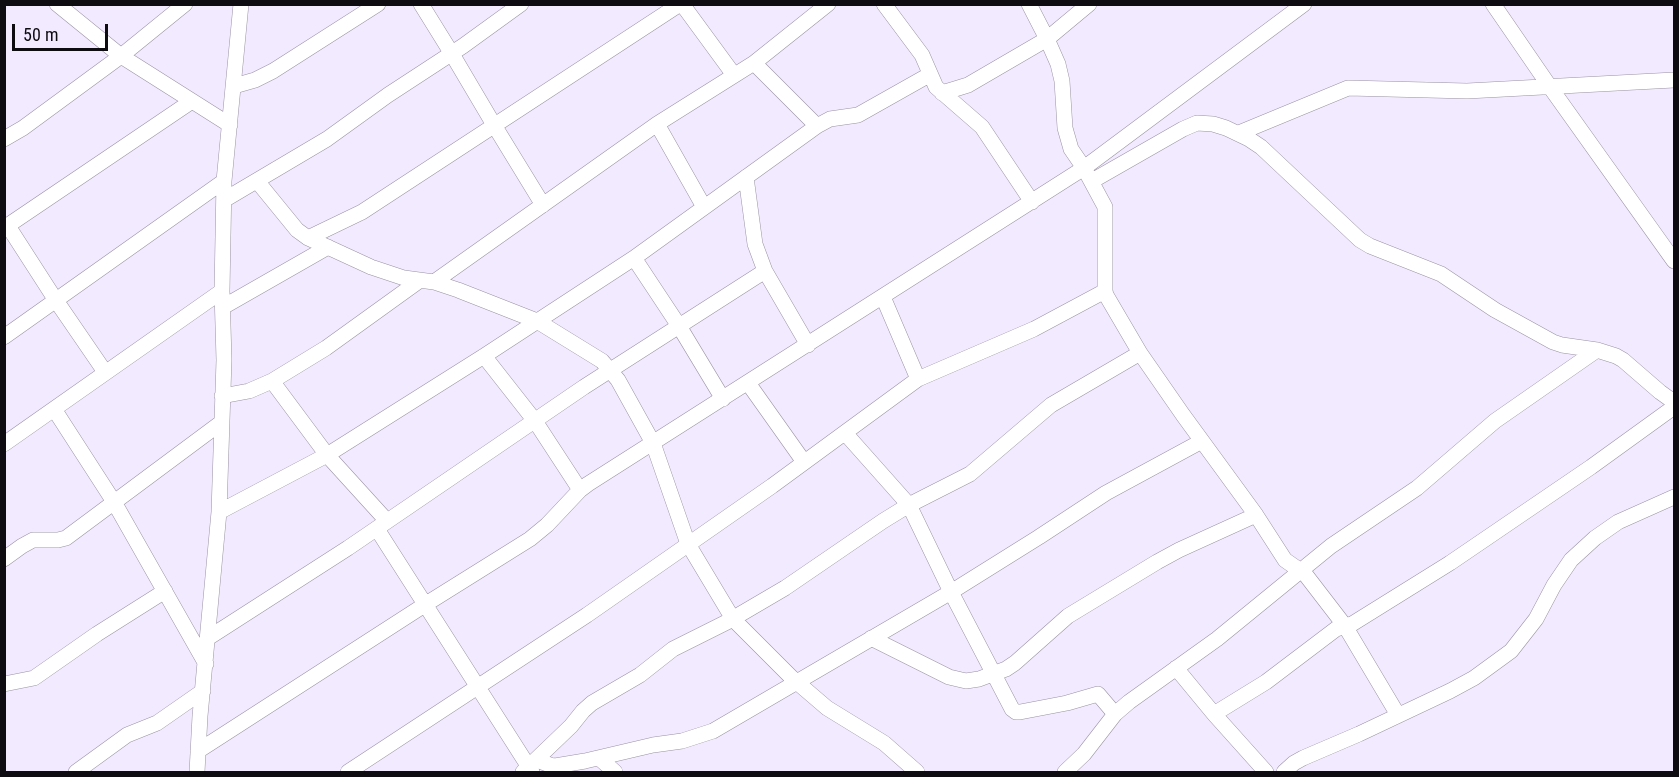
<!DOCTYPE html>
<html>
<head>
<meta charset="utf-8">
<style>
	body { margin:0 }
	#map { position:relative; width:1679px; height:777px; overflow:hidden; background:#f2eafe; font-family:"Roboto Condensed",sans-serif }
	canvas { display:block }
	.frame { position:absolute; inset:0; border:6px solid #0e0b11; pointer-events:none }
	.scale { position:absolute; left:12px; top:24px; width:96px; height:27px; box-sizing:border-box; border:3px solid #0e0b11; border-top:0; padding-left:8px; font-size:18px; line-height:21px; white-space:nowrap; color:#0e0b11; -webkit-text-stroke:4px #f2eafe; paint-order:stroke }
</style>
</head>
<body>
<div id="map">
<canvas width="1679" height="777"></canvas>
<div class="frame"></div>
<div class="scale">50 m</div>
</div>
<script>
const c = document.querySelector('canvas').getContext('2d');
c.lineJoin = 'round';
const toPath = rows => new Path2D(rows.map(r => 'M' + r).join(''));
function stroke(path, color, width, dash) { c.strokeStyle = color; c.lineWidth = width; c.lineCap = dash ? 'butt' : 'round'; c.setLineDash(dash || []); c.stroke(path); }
const minor = toPath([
	[57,4,121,56,230,125],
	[421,4,452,54,494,125,543,205],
	[682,4,734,75],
	[884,4,922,55,936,87,982,127,1032,202],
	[1029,4,1047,39,1058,64,1062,81,1065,128,1071,149,1084,168,1105,207,1105,291,1106,295,1140,353,1183,415,1256,515,1285,560,1305,574,1345,626,1398,715],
	[1493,4,1550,87,1674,261],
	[754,63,817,126],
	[234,86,255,80,273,71,378,4],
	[942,93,968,85,1047,39,1089,4],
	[657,124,704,207],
	[1239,133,1348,88,1467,91,1674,80],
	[4,139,23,128,121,56,185,4],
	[746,177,755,244,765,271,808,345],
	[257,181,297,230,308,238,371,267,404,278,434,282,458,290,537,321,602,361,618,380,653,443,688,544,733,619,792,678,827,708,884,743,917,772],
	[1092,181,1183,129,1197,123,1213,124,1226,128,1249,139,1261,147,1360,240,1370,246,1441,274,1495,310,1553,342,1562,345,1597,350,1616,356,1623,360,1660,392,1674,402],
	[224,200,327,139,388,95,463,46,521,4],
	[8,226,55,299,105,372],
	[4,228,192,101],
	[308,238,362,212,680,4],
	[634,258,679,326,723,399],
	[434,282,657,124,754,63,828,4],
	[883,297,918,379],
	[223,307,328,247],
	[4,337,224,181],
	[484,356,535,421,580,490],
	[272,381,327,455,387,521],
	[748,383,804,462],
	[222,396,249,391,272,381,326,348,419,281],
	[54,409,114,502,206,664],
	[845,433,909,505,951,592,1012,709,1016,712,1020,712,1067,703,1098,694,1115,714],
	[4,444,222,291],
	[219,512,327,455,484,356,634,258,817,126,830,119,858,115,929,75],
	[377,529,532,772],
	[4,559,22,546,33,540,58,540,66,538,222,422],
	[208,638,348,548,584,387,765,271],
	[871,638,949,677,966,681,979,679,1006,669,1015,663,1068,616,1157,562,1179,550,1256,515],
	[1176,668,1214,714,1266,772],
	[4,684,34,678,97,634,165,591],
	[1214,714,1266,682,1336,629,1352,624,1450,563,1591,467,1674,407],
	[198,751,426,604,530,539,547,525,580,490,588,484,1084,168,1304,4],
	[599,758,615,772],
	[537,760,550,765,555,766,585,761,653,745,682,741,713,731,951,592,1039,537,1106,493,1202,441],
	[76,772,127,735,157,723,203,691],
	[197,772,200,716,219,512,224,360,222,291,224,181,241,4],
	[348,772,587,615,772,486,918,379,1034,329,1105,291],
	[523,772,571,726,583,711,592,703,640,675,673,649,727,622,785,588,883,521,909,505,970,474,1051,405,1140,353],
	[1065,772,1084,754,1115,714,1129,702,1217,639,1331,546,1417,488,1495,421,1597,350],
	[1284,772,1294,763,1303,758,1359,734,1450,691,1474,678,1511,651,1536,619,1554,585,1571,560,1595,538,1618,522,1674,497]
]);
stroke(minor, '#9a92a4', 16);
stroke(minor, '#fff', 15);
</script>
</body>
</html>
